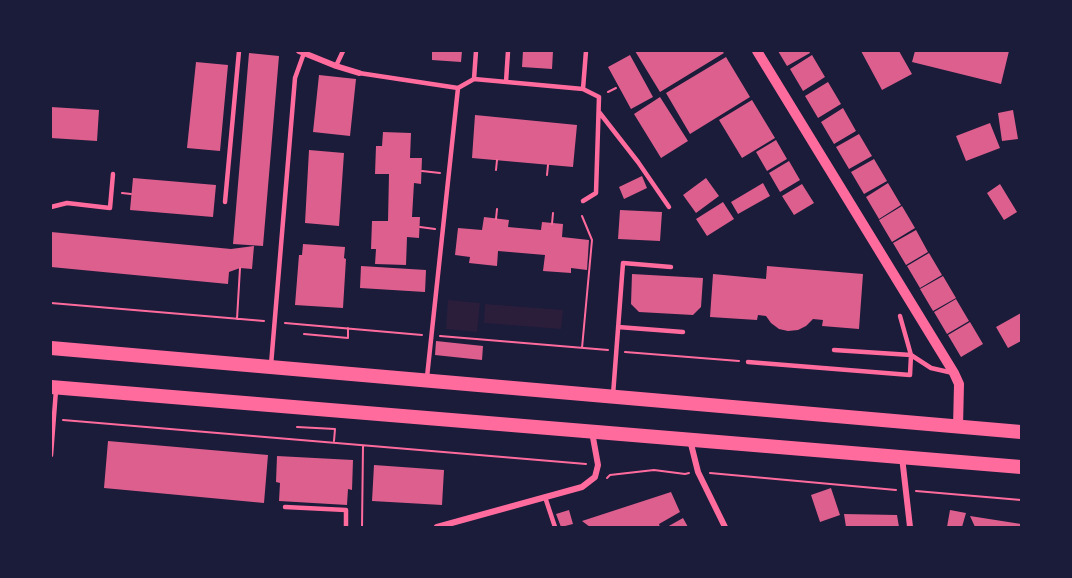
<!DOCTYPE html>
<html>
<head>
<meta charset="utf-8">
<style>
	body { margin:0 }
	#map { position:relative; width:1072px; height:578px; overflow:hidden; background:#1b1b3a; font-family:Commissioner,sans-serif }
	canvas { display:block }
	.frame { position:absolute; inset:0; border:52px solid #1b1b3a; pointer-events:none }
</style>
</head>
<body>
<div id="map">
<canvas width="1072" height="578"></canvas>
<div class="frame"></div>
</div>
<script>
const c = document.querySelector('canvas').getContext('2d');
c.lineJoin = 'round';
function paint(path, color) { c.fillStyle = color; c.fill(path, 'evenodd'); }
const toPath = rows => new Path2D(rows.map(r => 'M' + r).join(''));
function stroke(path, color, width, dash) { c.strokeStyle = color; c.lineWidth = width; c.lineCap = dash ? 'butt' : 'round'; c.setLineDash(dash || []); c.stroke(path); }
const green = toPath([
	[448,300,480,303,477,332,446,329],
	[485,304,563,310,561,329,484,323]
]);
const building = toPath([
	[432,51,462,51,461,62,432,60],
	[523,51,553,51,552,69,522,67],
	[635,51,722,51,724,53,660,92],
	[778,51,809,51,810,53,787,66],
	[861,51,899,51,912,74,882,90],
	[915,51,1009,51,1001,84,912,62],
	[249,53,279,56,263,246,233,244],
	[630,55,653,97,631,109,608,67],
	[812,55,825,77,803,91,790,69],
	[726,57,750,97,690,134,666,93],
	[196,62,228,65,220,151,187,148],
	[319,75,356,79,350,136,313,132],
	[828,82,841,104,818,118,805,96],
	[660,97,688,141,661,158,634,114],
	[752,100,775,138,742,158,719,120],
	[51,107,99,110,97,141,51,138],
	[843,108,856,131,834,144,821,122],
	[1013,110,1018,139,1002,141,998,113],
	[475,115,577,125,573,167,472,158],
	[990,123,1000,148,966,161,956,136],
	[383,132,411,133,410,158,422,158,421,184,414,183,412,217,420,217,419,238,407,237,406,265,375,264,376,249,371,249,372,221,388,221,389,174,375,174,376,146,382,146],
	[859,134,872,156,849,169,836,147],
	[776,140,787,159,767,171,756,152],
	[309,150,344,153,339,226,305,223],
	[874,159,887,181,864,194,851,172],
	[789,161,800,180,780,192,769,173],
	[642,176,647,188,624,199,619,187],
	[133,178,216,185,213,217,130,210],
	[706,178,719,196,696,213,683,195],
	[763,183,770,196,738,214,731,202],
	[888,183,901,205,879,219,866,197],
	[802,184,814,203,794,215,782,196],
	[1000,184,1017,212,1004,220,987,193],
	[723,202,734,219,707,236,696,219],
	[902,206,915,228,892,242,879,220],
	[620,210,662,212,660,241,618,239],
	[484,217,509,220,508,227,541,230,542,222,563,224,562,237,589,240,587,270,571,268,571,273,543,271,545,255,498,251,497,266,469,263,470,257,455,255,458,228,482,230],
	[916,230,928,252,906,265,893,243],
	[51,232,231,249,254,246,252,269,240,268,229,272,228,284,51,267],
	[303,244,345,247,344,258,346,259,343,308,295,305,299,255,302,255],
	[929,253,942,275,920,288,907,266],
	[361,266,426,270,425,292,360,288],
	[767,266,863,274,859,329,822,326,823,320,813,319,806,326,798,330,788,331,779,329,771,323,766,316,758,315,757,320,710,317,713,274,766,279],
	[632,274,703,278,701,307,693,315,639,312,631,304],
	[943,276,956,298,933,311,920,289],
	[956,299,969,321,947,334,934,312],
	[1021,313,1021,341,1008,348,996,327],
	[970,322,983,344,961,357,948,335],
	[436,341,483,346,482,360,435,355],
	[108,441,268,455,264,503,104,488],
	[277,456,353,460,352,490,348,489,347,505,279,501,280,483,276,482],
	[374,465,444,470,442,505,372,501],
	[831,488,840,515,820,522,811,495],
	[671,492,680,512,659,524,660,527,590,527,582,521],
	[569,510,573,524,561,527,556,514],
	[950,510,966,513,962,527,947,527],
	[844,514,897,515,899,527,846,527],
	[970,516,1021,524,1021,527,975,527],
	[683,518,688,527,667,527]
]);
const path = toPath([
	[608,92,616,88],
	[496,170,497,160],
	[422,171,440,173],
	[547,175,548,165],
	[122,193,131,194],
	[582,216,592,240,582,348],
	[496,219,497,209],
	[552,224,553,213],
	[420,227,435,229],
	[51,303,264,321],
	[237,319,240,268],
	[285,323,422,335],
	[304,334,348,338,348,328],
	[440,336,608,350],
	[625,352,739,361],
	[63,420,586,464],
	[297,427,335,429,334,441],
	[710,473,896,490],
	[607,478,610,475,654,470,685,474,689,473],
	[916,491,1021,500],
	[362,527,363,446]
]);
const service = toPath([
	[336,66,343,51],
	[359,73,458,88,474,79,583,89,599,97,596,193,583,201],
	[474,79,476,51],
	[506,82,508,51],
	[583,89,586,51],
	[599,112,638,162,669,207],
	[225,202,239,51],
	[51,207,67,203,110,208,113,174],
	[618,327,683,332],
	[834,350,911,355,931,368,953,373],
	[748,362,910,375,911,355,900,316],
	[271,365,295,78,304,53],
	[427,377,458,88],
	[613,395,623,263,671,267],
	[51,455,56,390],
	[545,497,555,527],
	[285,507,346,510,346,527]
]);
const minor = toPath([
	[299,51,336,66,359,73],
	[690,440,698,472,725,527],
	[902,457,910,527],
	[437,527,582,487,595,477,598,465,592,432]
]);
const tertiary = toPath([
	[757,51,954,373,959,384,958,427]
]);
const primary = toPath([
	[51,348,1021,432],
	[51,387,1021,467]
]);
paint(green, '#2a1e3b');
paint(building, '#dd5f8e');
stroke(path, '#ff6b9d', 2);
stroke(service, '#ff6b9d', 4.5);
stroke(minor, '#ff6b9d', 6);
stroke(tertiary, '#ff6b9d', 10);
stroke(primary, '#ff6b9d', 14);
</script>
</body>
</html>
